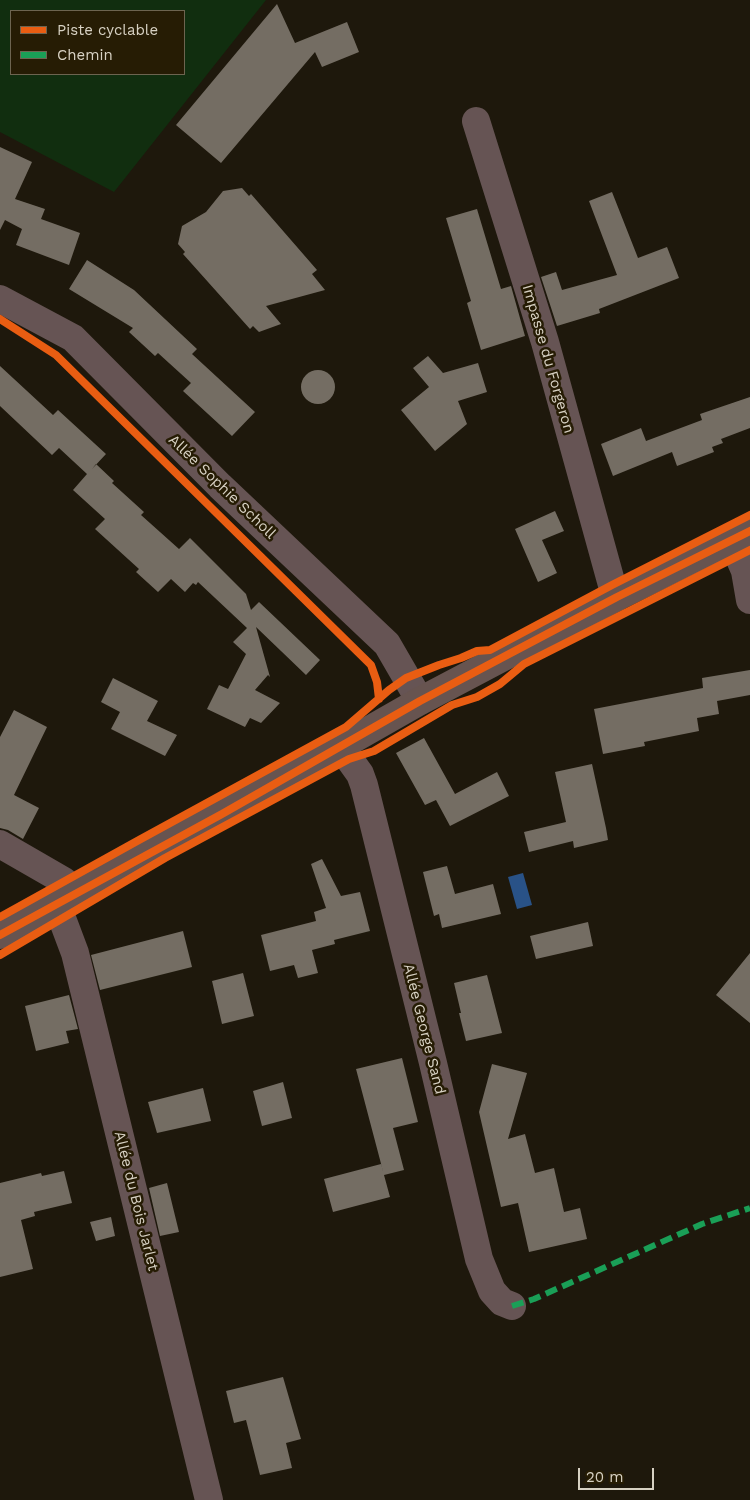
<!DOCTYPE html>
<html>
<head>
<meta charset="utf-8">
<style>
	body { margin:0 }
	#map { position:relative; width:750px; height:1500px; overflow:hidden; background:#1e180c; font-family:"Work Sans",sans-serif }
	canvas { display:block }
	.legend { position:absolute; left:10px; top:10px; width:175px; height:65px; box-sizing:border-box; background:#261c04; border:1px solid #6d6450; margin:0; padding:6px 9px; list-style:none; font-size:15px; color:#d7d1c3 }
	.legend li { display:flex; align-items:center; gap:10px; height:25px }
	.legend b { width:25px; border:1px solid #6d6450 }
	.scale { position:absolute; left:578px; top:1468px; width:76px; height:22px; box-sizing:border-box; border:2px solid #d7d1c3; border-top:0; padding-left:6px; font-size:15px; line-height:18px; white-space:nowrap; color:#d7d1c3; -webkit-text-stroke:4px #261c04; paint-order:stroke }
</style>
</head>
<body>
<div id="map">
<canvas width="750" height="1500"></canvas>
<ul class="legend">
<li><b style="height:6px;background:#e95d12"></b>Piste cyclable</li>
<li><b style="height:6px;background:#1a9f57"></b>Chemin</li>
</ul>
<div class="scale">20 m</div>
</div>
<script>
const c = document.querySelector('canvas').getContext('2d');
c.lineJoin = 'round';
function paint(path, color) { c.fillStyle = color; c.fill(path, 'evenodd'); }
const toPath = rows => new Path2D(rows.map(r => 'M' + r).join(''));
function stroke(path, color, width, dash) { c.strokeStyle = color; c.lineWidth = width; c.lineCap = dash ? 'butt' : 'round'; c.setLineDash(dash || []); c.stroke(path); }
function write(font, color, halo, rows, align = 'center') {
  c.font = font + ' "Work Sans",sans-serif'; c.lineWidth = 5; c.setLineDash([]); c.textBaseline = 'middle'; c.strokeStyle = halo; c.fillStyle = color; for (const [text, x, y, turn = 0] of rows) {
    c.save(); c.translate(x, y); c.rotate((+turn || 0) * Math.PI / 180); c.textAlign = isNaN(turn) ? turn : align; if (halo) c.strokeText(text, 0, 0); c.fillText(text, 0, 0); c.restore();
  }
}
const green = toPath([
	[0,0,266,0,114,192,0,132],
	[11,11,184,11,184,74,11,74]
]);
const water = toPath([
	[523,873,532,905,517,909,508,877]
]);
const building = toPath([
	[277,4,295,43,347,22,359,52,322,67,315,52,221,163,176,125],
	[0,147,32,162,15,199,45,209,41,219,80,233,69,265,16,245,22,229,5,220,0,230],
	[242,188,249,196,251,194,317,270,312,274,325,290,266,306,281,324,259,332,253,326,250,329,183,254,185,252,178,244,182,226,206,212,223,191],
	[612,192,638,258,667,247,679,278,599,309,600,313,557,326,541,277,556,272,562,290,617,275,589,201],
	[477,209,501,289,511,286,525,336,481,350,467,303,471,301,446,218],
	[87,260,134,290,197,349,192,354,255,412,232,436,183,391,191,383,158,353,155,356,129,332,133,328,69,289],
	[428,356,443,373,478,363,487,392,458,401,467,424,435,451,401,410,429,387,413,368],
	[0,366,53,415,58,410,106,454,92,469,96,464,114,481,112,483,144,512,141,515,179,549,190,538,246,594,251,610,259,602,320,660,306,675,256,627,270,677,268,675,255,690,280,703,261,723,250,718,245,727,207,709,219,685,228,689,246,654,233,642,247,628,198,582,196,585,193,583,185,592,171,579,158,592,136,572,139,569,95,529,105,519,73,490,87,474,59,448,52,455,0,406],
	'301 387a17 17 0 1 1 34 0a17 17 0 1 1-34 0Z',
	[750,397,750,428,721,439,723,443,712,447,714,452,677,466,672,452,613,476,601,444,641,428,646,441,702,420,700,414],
	[555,511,564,531,542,540,557,573,538,582,515,529],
	[750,670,750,695,717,701,719,714,697,718,699,731,644,742,645,746,603,754,594,709,703,688,702,678],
	[113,678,158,701,147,721,177,735,165,756,111,729,120,712,101,702],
	[14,710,47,727,14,795,39,808,23,839,8,830,0,828,0,737],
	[424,738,455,794,497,772,509,796,450,826,436,800,425,805,396,753],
	[592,764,606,828,608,840,574,848,573,841,529,852,524,832,566,822,555,772],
	[322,859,341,896,360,892,370,931,334,940,335,944,312,950,318,973,298,978,294,965,270,971,261,935,316,921,314,912,326,908,311,864],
	[447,866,455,894,493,884,501,914,442,928,439,914,434,916,423,872],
	[588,922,593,946,536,959,530,936],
	[183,931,192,967,100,990,91,955],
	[750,953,750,1023,716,995],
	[243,973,254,1016,222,1024,212,981],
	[487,975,502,1033,466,1041,459,1013,461,1013,454,983],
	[69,995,78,1029,66,1031,69,1043,36,1051,25,1006],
	[402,1058,418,1122,393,1128,404,1170,384,1175,356,1069],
	[492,1064,527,1073,508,1139,525,1134,535,1173,554,1168,564,1212,580,1208,587,1239,529,1252,518,1203,501,1207,479,1112],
	[283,1082,292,1118,262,1126,253,1091],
	[203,1088,211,1121,157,1133,148,1102],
	[381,1164,390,1197,333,1212,324,1179],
	[64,1171,72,1203,34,1212,35,1216,21,1220,33,1269,0,1277,0,1183,41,1173,42,1176],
	[167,1183,179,1232,160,1236,149,1188],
	[111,1217,115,1236,96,1241,90,1222],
	[283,1377,301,1439,286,1443,292,1468,260,1475,246,1420,234,1423,226,1391]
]);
const minor = toPath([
	[476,121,545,342,612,585,617,597],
	[0,299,73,338,220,486,387,644,420,701],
	[732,541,745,571,750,600],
	[340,746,360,774,364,785,433,1063,479,1259,492,1291,502,1302,512,1306],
	[0,844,64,881,72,896],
	[57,905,75,953,209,1500]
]);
const primary = toPath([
	[0,935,222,814,420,701,617,597,750,531]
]);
const quiet = toPath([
	[512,1306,534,1299,702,1224,750,1208]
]);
const cycleway = toPath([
	[0,319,56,355,371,665,377,682,379,699],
	[0,917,139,840,346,727,389,690,406,678,439,665,461,658,477,651,490,650,612,585,750,515],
	[0,935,222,814,420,701,617,597,750,531],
	[0,955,165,858,349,759,374,751,452,705,477,697,500,684,524,664,750,550]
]);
const streetNames = [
	["Impasse du Forgeron",548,359,74],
	["Allée Sophie Scholl",222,487,44],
	["Allée George Sand",424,1029,76],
	["Allée du Bois Jarlet",136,1201,76]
];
paint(green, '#112e0f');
paint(water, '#295287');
paint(building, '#746d63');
stroke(minor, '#665454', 28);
stroke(primary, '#675450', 28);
stroke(quiet, '#1a9f57', 6, [12, 6]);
stroke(cycleway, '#e95d12', 8);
write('15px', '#d7d1c3', '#261c04', streetNames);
</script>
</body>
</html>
